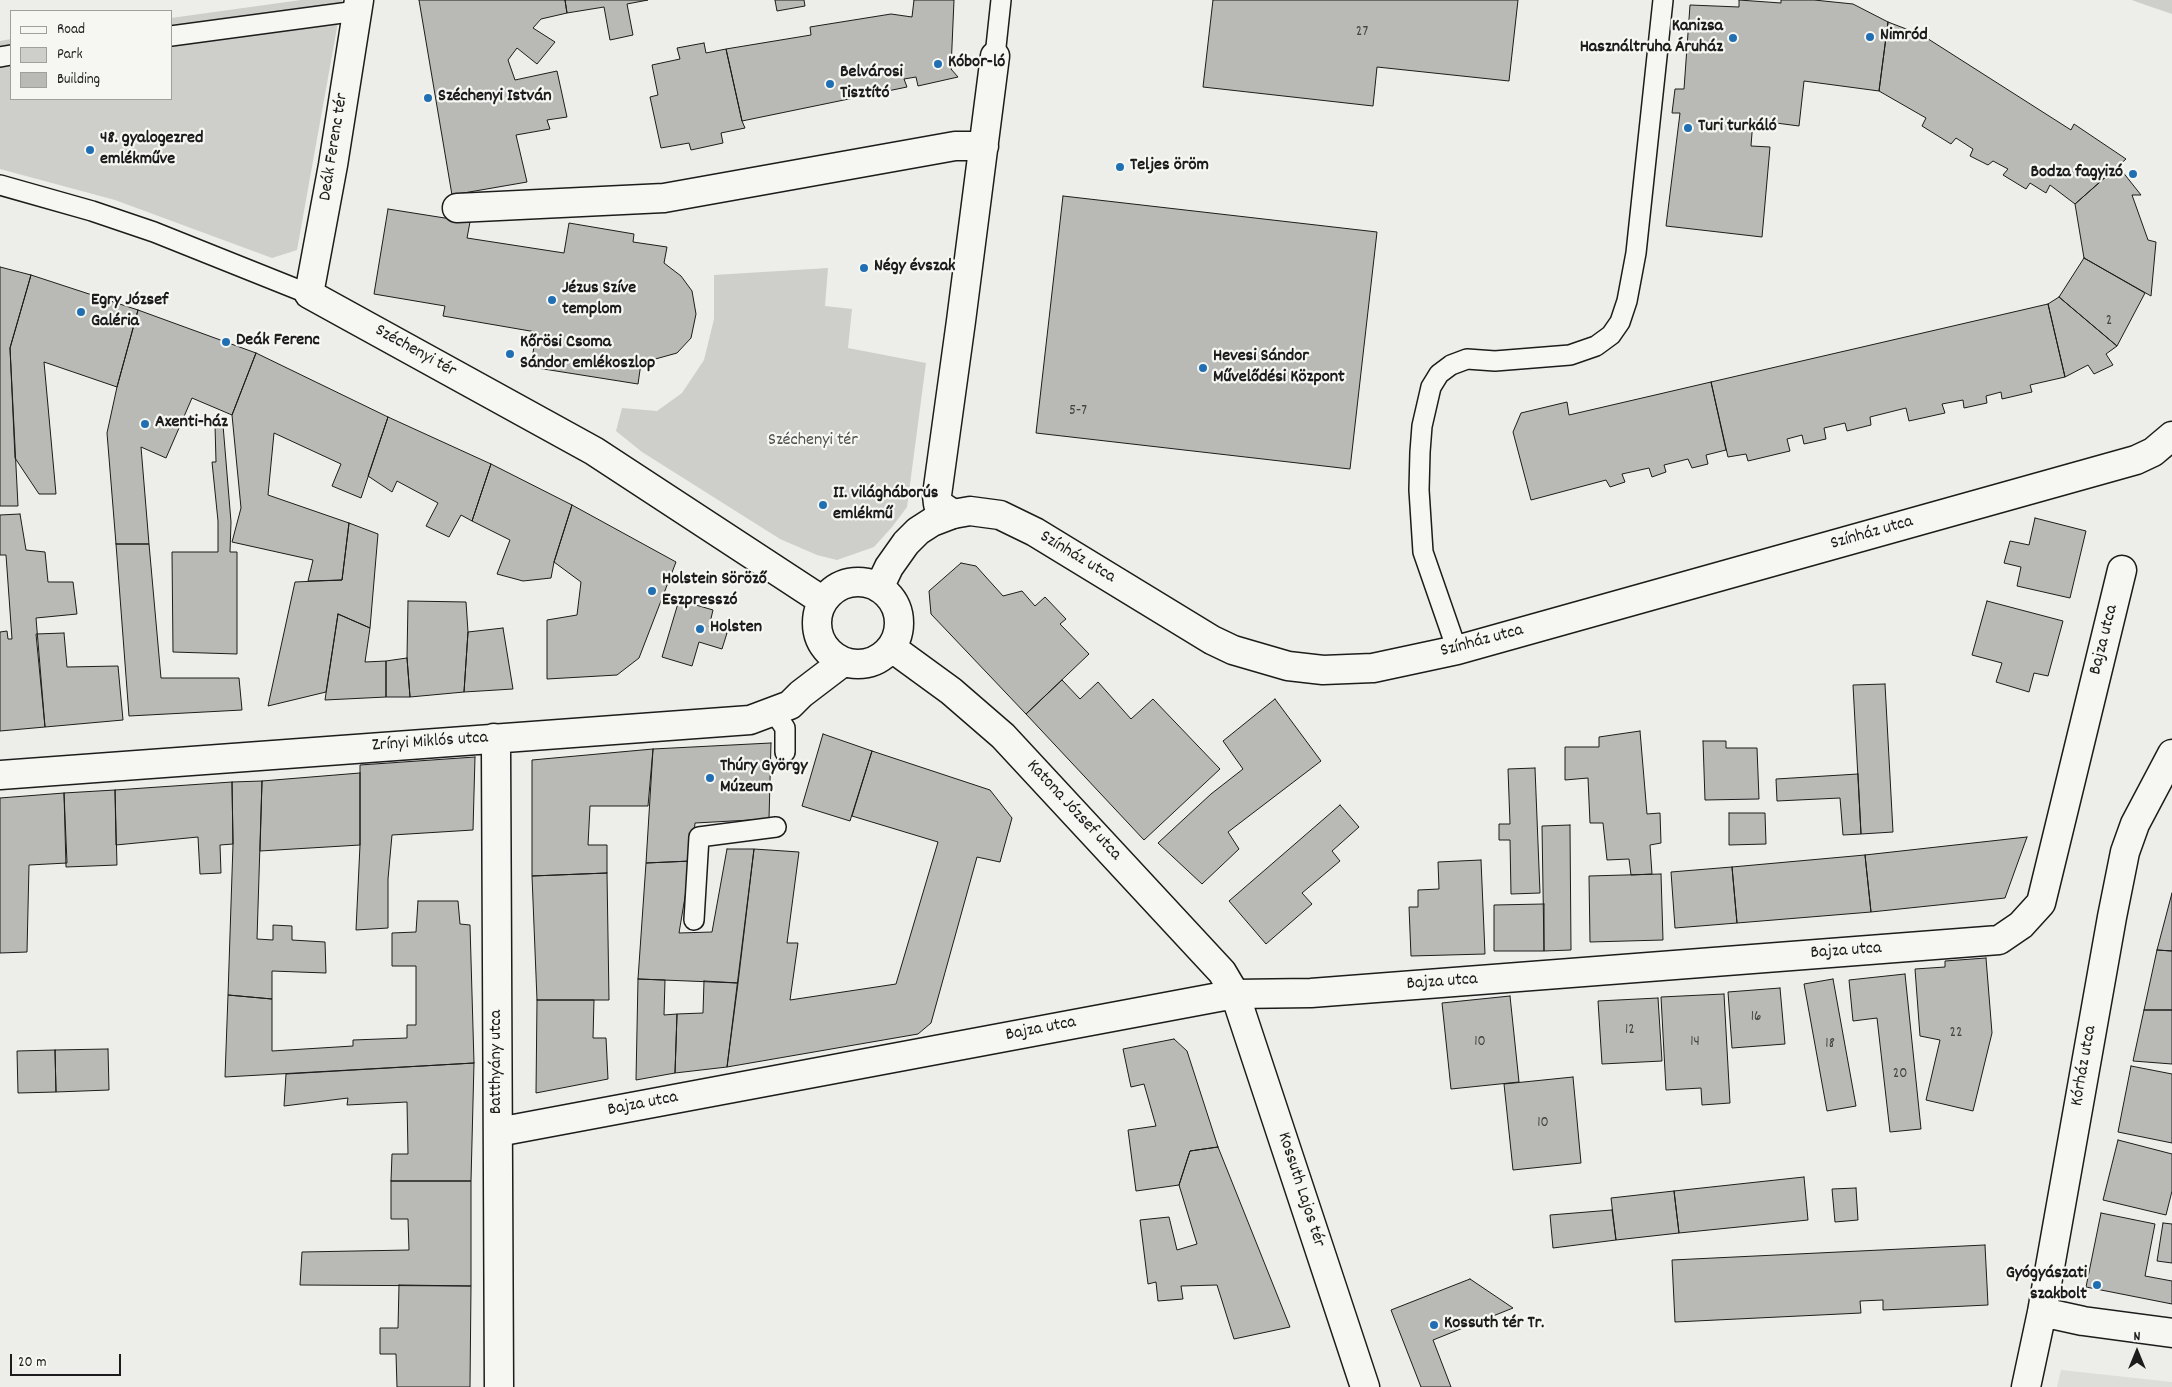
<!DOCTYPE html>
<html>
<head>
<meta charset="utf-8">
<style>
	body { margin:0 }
	#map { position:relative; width:2172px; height:1387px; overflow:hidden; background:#edede9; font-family:Dekko,sans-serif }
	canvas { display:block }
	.legend { position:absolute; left:10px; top:10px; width:162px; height:90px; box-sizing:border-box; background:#f6f6f2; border:1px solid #9f9f9c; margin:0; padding:6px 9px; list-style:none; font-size:15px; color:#1c1c1c }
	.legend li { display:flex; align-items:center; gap:10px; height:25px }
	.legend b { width:25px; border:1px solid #9f9f9c }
	.north { position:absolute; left:2112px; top:1327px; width:50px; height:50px; -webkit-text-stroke:4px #f6f6f2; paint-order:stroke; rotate:0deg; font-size:14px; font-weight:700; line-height:20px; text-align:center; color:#1c1c1c }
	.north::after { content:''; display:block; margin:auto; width:18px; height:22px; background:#1c1c1c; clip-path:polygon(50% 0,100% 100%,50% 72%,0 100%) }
	.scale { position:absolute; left:10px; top:1354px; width:111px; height:22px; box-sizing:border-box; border:2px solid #1c1c1c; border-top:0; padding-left:6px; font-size:15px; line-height:18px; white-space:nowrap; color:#1c1c1c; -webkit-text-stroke:4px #f6f6f2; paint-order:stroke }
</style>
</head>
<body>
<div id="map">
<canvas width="2172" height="1387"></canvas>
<ul class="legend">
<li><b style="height:6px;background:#f6f6f2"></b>Road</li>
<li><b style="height:14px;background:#cececb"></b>Park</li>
<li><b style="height:14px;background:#b9b9b6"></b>Building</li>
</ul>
<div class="north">N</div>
<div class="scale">20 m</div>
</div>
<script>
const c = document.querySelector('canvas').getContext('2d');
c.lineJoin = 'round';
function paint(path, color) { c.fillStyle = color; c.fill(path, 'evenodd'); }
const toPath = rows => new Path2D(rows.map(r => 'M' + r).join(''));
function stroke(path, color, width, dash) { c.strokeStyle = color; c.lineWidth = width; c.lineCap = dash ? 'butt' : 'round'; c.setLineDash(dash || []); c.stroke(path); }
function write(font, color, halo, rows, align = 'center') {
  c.font = font + ' Dekko,sans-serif'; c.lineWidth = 4.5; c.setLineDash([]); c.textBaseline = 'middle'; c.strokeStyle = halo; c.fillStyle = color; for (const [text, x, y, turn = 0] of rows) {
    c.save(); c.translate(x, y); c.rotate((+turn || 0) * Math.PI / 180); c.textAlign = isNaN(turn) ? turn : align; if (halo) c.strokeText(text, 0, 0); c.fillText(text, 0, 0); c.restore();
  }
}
const built = toPath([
	[2061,1370,2172,1382,2172,1387,2057,1387]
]);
const green = toPath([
	[301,0,342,0,297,250,272,258,115,200,0,169,0,41,11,39,11,99,171,99,171,18],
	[2132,0,2172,0,2172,14,2137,2],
	[828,268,825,306,852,309,848,348,926,363,907,507,892,527,874,547,837,560,817,555,780,539,642,452,616,431,622,408,657,411,682,393,704,360,714,319,714,275]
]);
const building = toPath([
	[419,0,565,0,567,13,541,19,533,28,555,42,537,64,517,48,508,60,515,80,557,71,567,117,547,120,550,129,516,135,527,182,452,195,419,0],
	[565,0,648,0,627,4,633,35,610,40,604,7,567,13,565,0],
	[775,0,804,0,805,6,777,11,775,0],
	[914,0,954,0,951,69,958,77,918,86,916,77,904,79,907,87,742,121,726,49,811,35,810,27,891,14,912,17,914,0],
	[1213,0,1518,0,1509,81,1377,67,1373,106,1203,87,1213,0],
	[1739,0,1781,3,1781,0,1814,0,1853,4,1888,22,1879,91,1804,81,1799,126,1753,120,1751,146,1770,147,1762,237,1666,226,1680,113,1672,113,1675,89,1684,89,1690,5,1739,7,1739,0],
	[1888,22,1922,35,2071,130,2074,124,2126,159,2075,204,2050,185,2046,193,2030,183,2026,189,2003,175,2008,169,1993,161,1988,165,1970,156,1973,149,1956,138,1951,144,1922,126,1926,118,1879,91,1888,22],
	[704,43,706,53,726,49,742,121,745,128,721,133,723,143,691,150,689,143,661,148,650,97,658,95,652,65,680,59,677,48,704,43],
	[2118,166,2141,195,2132,195,2148,240,2156,242,2151,296,2084,258,2075,204,2118,166],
	[1063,196,1377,232,1350,469,1036,433,1063,196],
	[388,209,470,222,467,238,564,253,569,223,634,234,633,242,667,247,664,263,681,276,692,291,696,314,691,338,677,353,641,363,638,384,531,367,536,332,443,316,445,306,374,294,388,209],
	[2084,258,2145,293,2117,346,2059,297,2084,258],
	[0,267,31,275,10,348,18,506,0,506,0,267],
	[31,275,138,310,117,387,44,362,56,494,39,494,15,458,10,348,31,275],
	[2059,297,2117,346,2106,354,2113,365,2094,374,2088,365,2065,377,2048,304,2059,297],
	[2048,304,2065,377,2030,385,2032,392,2002,399,2001,392,1986,396,1987,403,1964,408,1963,400,1942,404,1945,413,1909,421,1906,408,1870,417,1871,425,1847,431,1845,423,1824,428,1826,439,1804,444,1802,435,1787,439,1790,451,1748,461,1746,454,1728,457,1711,382,2048,304],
	[138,310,256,353,232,415,192,398,166,458,141,447,149,544,116,544,107,433,117,387,138,310],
	[256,353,388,417,361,498,332,486,341,464,274,433,268,495,349,523,342,580,308,581,313,560,232,542,241,508,232,415,256,353],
	[1711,382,1726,450,1706,455,1708,464,1692,468,1688,459,1664,465,1666,472,1652,477,1649,468,1622,474,1625,482,1610,487,1606,480,1531,500,1513,432,1521,413,1567,402,1569,415,1711,382],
	[388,417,491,464,472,521,461,515,449,537,426,526,438,503,397,481,392,492,368,476,388,417],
	[215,425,223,425,231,522,230,552,237,552,237,654,173,652,172,552,218,552,218,521,212,462,216,462,215,425],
	[491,464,572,505,554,562,551,578,523,581,497,574,510,540,472,521,491,464],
	[572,505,676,562,639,658,617,675,547,679,547,620,577,615,581,582,554,562,572,505],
	[20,514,26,550,45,552,48,582,73,582,77,614,36,618,45,727,0,731,0,632,7,631,8,639,12,639,6,555,0,555,0,515,20,514],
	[2035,518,2086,531,2070,598,2017,586,2021,567,2004,563,2010,541,2029,545,2035,518],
	[349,523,378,534,370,628,338,614,326,692,268,706,295,582,342,580,349,523],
	[116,544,149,544,161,678,239,678,242,710,129,716,116,544],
	[961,563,976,566,1003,596,1022,591,1035,606,1045,597,1066,619,1060,624,1089,654,1026,714,931,614,929,591,961,563],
	[679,600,713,610,709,627,727,633,722,649,699,642,692,666,662,657,679,600],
	[408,601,466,602,468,632,464,692,410,697,407,658,408,601],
	[1987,601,2063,621,2048,676,2034,673,2029,692,1996,682,2002,663,1972,655,1987,601],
	[338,614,370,628,365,662,386,661,386,697,325,700,338,614],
	[503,628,513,689,464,692,468,632,503,628],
	[64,633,67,667,118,666,123,720,45,727,36,634,64,633],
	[407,658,410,697,386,697,386,661,407,658],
	[1062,680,1080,699,1098,682,1131,719,1153,699,1220,769,1144,840,1026,714,1062,680],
	[1885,684,1893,832,1861,834,1853,685,1885,684],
	[1275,699,1321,761,1228,832,1239,849,1202,884,1158,843,1211,794,1243,769,1223,741,1275,699],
	[1640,731,1647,814,1660,813,1661,843,1650,845,1652,874,1631,875,1629,859,1607,860,1603,823,1590,823,1588,778,1565,780,1565,747,1599,747,1599,737,1640,731],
	[823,734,872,751,850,821,802,806,823,734],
	[1703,741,1726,741,1726,748,1757,748,1759,799,1705,800,1703,741],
	[771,743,769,819,695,823,691,861,646,863,653,749,771,743],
	[653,749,648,806,590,806,588,845,607,845,607,873,532,876,532,760,653,749],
	[872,751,990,790,1012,818,1000,862,977,857,931,1023,918,1034,727,1067,754,849,799,852,787,943,798,943,790,1000,896,984,938,842,852,816,872,751],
	[475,757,473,830,392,835,388,879,388,928,356,930,360,845,360,765,475,757],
	[1535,768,1540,893,1511,894,1510,840,1499,840,1499,824,1510,824,1508,769,1535,768],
	[360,773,360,845,260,851,262,781,360,773],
	[1858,774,1861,834,1843,835,1840,798,1777,801,1776,779,1858,774],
	[262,781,257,939,273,940,273,925,292,926,292,940,325,942,326,973,272,971,272,999,228,995,233,844,232,782,262,781],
	[232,782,233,844,220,845,221,873,200,874,198,837,116,845,115,790,232,782],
	[115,790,117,865,66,867,64,793,115,790],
	[64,793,67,863,29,865,27,952,0,953,0,798,64,793],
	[1340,805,1359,827,1332,851,1340,861,1302,893,1312,904,1266,944,1229,901,1340,805],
	[1729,813,1765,813,1766,844,1729,845,1729,813],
	[1570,825,1571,950,1544,951,1542,826,1570,825],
	[2027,837,2005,898,1871,912,1865,855,2027,837],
	[727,849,754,849,738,983,638,979,646,863,691,861,679,933,712,932,727,849],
	[1865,855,1871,912,1737,923,1732,867,1865,855],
	[1481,860,1485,954,1411,956,1409,907,1418,907,1418,890,1439,889,1438,862,1481,860],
	[1732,867,1737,923,1675,928,1671,872,1732,867],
	[607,873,609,1000,537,1000,532,876,607,873],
	[1661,874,1663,940,1590,942,1589,876,1661,874],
	[2172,893,2172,951,2157,950,2172,893],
	[418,901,458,901,460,924,470,925,474,1063,225,1077,228,995,272,999,272,1051,353,1046,353,1040,407,1038,407,1025,416,1025,416,966,392,966,392,933,416,932,418,901],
	[1544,904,1544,951,1494,951,1494,905,1544,904],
	[2157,950,2172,951,2172,1010,2144,1010,2157,950],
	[1986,958,1992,1033,1973,1111,1926,1100,1940,1040,1920,1036,1915,969,1945,967,1945,961,1986,958],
	[1905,974,1921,1129,1890,1132,1877,1018,1853,1021,1849,980,1905,974],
	[638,979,665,980,664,1015,677,1014,675,1073,636,1080,638,979],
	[1833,979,1856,1106,1827,1111,1804,984,1833,979],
	[704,981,738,983,727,1067,675,1073,677,1014,703,1013,704,981],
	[1780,988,1785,1044,1732,1048,1728,992,1780,988],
	[1724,994,1730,1103,1702,1105,1701,1088,1666,1090,1661,997,1724,994],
	[1510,996,1519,1082,1451,1089,1442,1003,1510,996],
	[1658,998,1662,1061,1602,1064,1598,1001,1658,998],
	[537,1000,594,1000,593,1038,606,1038,608,1079,536,1093,537,1000],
	[2144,1010,2172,1010,2172,1064,2133,1061,2144,1010],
	[1174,1039,1187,1051,1218,1147,1190,1151,1179,1185,1136,1191,1128,1130,1156,1126,1144,1084,1131,1087,1123,1049,1174,1039],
	[108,1049,109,1090,56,1092,55,1050,108,1049],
	[55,1050,56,1092,18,1093,17,1051,55,1050],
	[474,1063,471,1181,391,1181,392,1154,408,1154,407,1102,347,1105,348,1098,284,1106,286,1074,474,1063],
	[2131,1066,2172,1074,2172,1143,2118,1132,2131,1066],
	[1573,1077,1581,1163,1513,1170,1504,1084,1573,1077],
	[2118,1140,2172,1154,2172,1191,2166,1215,2103,1200,2118,1140],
	[1218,1147,1290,1327,1234,1339,1217,1285,1181,1286,1183,1299,1158,1301,1156,1282,1148,1284,1140,1220,1169,1217,1177,1250,1197,1244,1179,1185,1190,1151,1218,1147],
	[1804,1177,1808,1220,1679,1233,1674,1191,1804,1177],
	[391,1181,471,1181,471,1286,300,1285,302,1252,409,1250,408,1219,391,1219,391,1181],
	[1856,1188,1858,1220,1835,1222,1832,1189,1856,1188],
	[1674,1191,1679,1233,1616,1240,1611,1198,1674,1191],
	[1612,1210,1616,1240,1553,1248,1550,1215,1612,1210],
	[2101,1213,2155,1224,2145,1276,2172,1281,2172,1304,2086,1287,2101,1213],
	[2163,1223,2172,1224,2172,1263,2157,1261,2163,1223],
	[1985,1245,1988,1305,1883,1310,1883,1300,1860,1301,1861,1313,1675,1322,1672,1260,1985,1245],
	[1470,1279,1513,1308,1433,1340,1451,1387,1421,1387,1391,1310,1470,1279],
	[399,1285,471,1286,470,1387,397,1387,396,1354,380,1354,380,1328,398,1328,399,1285]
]);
const service = toPath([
	[171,36,357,11],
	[995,56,1001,0],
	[0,57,11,55],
	[0,185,92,211,154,232,309,294],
	[1457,650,1423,552,1419,490,1420,452,1422,426,1431,387,1439,374,1451,365,1467,359,1495,361,1570,355,1596,346,1611,335,1620,322,1627,301,1636,253,1663,0],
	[774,712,785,728,785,752],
	[694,920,699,837,776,827]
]);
const pedestrian = toPath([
	[457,208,664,198,955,146,984,146],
	[953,514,938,504,937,495,961,321,995,56]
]);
const minor = toPath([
	[359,0,333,165,309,294,594,451,823,601],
	'817 623a41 41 0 1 1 82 0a41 41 0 1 1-82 0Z',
	[879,588,889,567,906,543,918,531,932,522,953,514,970,511,1000,515,1035,532,1212,640,1233,650,1288,666,1323,670,1373,668,1457,650,2136,460,2153,452,2172,436],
	[892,648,951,691,1003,736,1222,972,1235,994,1365,1387],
	[494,738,496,747,499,1387],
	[0,775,750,720,790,705,801,694,843,662],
	[498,1132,1235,994,1311,993,1999,940,2021,925,2041,903,2122,570],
	[2042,1312,2083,1321,2172,1333],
	[2026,1387,2042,1312,2112,917,2125,852,2135,824,2172,754]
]);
const markers = [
	[1870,37,5,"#1f6fb2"],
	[1733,38,5,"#1f6fb2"],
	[938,64,5,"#1f6fb2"],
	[830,84,5,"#1f6fb2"],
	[428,98,5,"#1f6fb2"],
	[1688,128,5,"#1f6fb2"],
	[90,150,5,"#1f6fb2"],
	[1120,167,5,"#1f6fb2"],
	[2133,174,5,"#1f6fb2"],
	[864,268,5,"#1f6fb2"],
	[552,300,5,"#1f6fb2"],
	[81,312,5,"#1f6fb2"],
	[226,342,5,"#1f6fb2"],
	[510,354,5,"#1f6fb2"],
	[1203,368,5,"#1f6fb2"],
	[145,424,5,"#1f6fb2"],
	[823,505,5,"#1f6fb2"],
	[652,591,5,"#1f6fb2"],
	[700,629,5,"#1f6fb2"],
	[710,778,5,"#1f6fb2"],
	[2097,1285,5,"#1f6fb2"],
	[1434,1325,5,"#1f6fb2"]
];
const numberNames = [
	["27",1362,33],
	["2",2109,322],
	["5-7",1078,412],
	["16",1756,1018],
	["12",1630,1031],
	["22",1956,1034],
	["10",1480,1043],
	["14",1695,1043],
	["18",1830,1045],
	["20",1900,1075],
	["10",1543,1124]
];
const poiNames = [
	["Kanizsa",1723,28,"right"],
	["Használtruha Áruház",1723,49,"right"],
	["Nimród",1880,37],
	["Kóbor-ló",948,64],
	["Belvárosi",840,74],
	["Tisztító",840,95],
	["Széchenyi István",438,98],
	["Turi turkáló",1698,128],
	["48. gyalogezred",100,140],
	["emlékműve",100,161],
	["Teljes öröm",1130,167],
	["Bodza fagyizó",2123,174,"right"],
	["Négy évszak",874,268],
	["Jézus Szíve",562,290],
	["templom",562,311],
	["Egry József",91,302],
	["Galéria",91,323],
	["Deák Ferenc",236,342],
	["Kőrösi Csoma",520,344],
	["Sándor emlékoszlop",520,365],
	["Hevesi Sándor",1213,358],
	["Művelődési Központ",1213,379],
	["Axenti-ház",155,424],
	["II. világháborús",833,495],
	["emlékmű",833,516],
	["Holstein Söröző",662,581],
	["Eszpresszó",662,602],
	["Holsten",710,629],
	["Thúry György",720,768],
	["Múzeum",720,789],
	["Gyógyászati",2087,1275,"right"],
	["szakbolt",2087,1296,"right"],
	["Kossuth tér Tr.",1444,1325]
];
const streetNames = [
	["Deák Ferenc tér",335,147,-81],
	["Széchenyi tér",415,352,29],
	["Színház utca",1872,534,-16],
	["Színház utca",1077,558,31],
	["Bajza utca",2105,640,-76],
	["Színház utca",1482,642,-15],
	["Zrínyi Miklós utca",430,743,-4],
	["Katona József utca",1073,811,47],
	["Bajza utca",1846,952,-4],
	["Bajza utca",1442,983,-4],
	["Bajza utca",1041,1030,-11],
	["Batthyány utca",498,1062,-90],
	["Kórház utca",2085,1066,-80],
	["Bajza utca",643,1105,-11],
	["Kossuth Lajos tér",1300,1190,72]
];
const parkNames = [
	["Széchenyi tér",813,442]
];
paint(built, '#ddddda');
paint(green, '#cececb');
paint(building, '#b9b9b6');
stroke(building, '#1c1c1c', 1);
stroke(service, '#1c1c1c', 22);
stroke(pedestrian, '#1c1c1c', 31);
stroke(minor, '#1c1c1c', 31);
stroke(service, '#f6f6f2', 19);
stroke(pedestrian, '#f6f6f2', 28);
stroke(minor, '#f6f6f2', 28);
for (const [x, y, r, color] of markers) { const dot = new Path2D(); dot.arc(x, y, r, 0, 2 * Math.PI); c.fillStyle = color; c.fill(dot); stroke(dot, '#f6f6f2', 2); }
write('15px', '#434342', null, numberNames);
write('bold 18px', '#1c1c1c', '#f6f6f2', poiNames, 'left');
write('18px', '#1c1c1c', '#f6f6f2', streetNames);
write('18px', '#515151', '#f6f6f2', parkNames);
</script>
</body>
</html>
